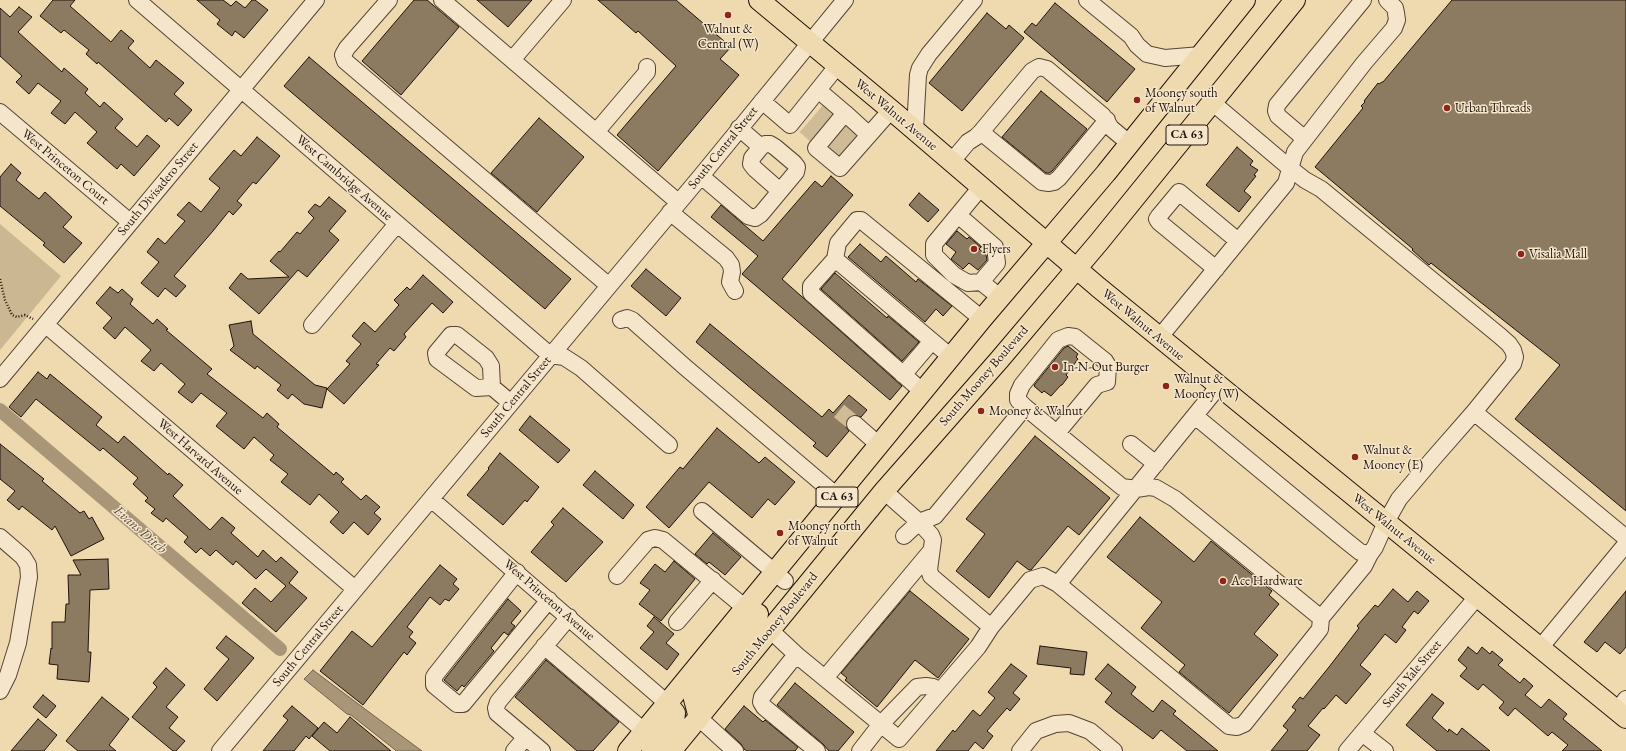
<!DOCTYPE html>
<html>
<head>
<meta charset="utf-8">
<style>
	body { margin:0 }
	canvas { display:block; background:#efd9af }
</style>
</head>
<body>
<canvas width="1626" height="751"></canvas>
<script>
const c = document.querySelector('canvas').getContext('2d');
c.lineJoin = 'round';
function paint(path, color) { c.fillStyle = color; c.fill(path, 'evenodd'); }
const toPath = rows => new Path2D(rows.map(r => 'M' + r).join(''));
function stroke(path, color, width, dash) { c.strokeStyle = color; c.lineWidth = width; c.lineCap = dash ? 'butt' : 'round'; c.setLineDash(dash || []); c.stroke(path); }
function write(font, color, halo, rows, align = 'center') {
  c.font = font + ' "EB Garamond",serif'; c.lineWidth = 3; c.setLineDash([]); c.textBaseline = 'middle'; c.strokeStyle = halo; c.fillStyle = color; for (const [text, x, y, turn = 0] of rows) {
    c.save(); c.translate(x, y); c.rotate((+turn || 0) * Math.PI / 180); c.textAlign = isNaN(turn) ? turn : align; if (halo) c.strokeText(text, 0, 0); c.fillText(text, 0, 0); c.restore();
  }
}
const green = toPath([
	[0,224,61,276,0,350]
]);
const water = toPath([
	[313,670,373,715,422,751,396,751,394,749,351,715,347,714,304,679,313,670]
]);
const canal = toPath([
	[0,410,280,649]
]);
const building = toPath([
	[53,0,75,0,70,6,111,42,121,30,134,41,128,48,150,68,156,60,184,83,174,94,192,110,178,126,169,118,166,122,98,62,97,64,86,54,89,50,64,30,61,33,40,16,53,0],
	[197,0,223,0,231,6,236,1,245,8,252,0,255,0,268,10,244,38,235,31,232,36,217,24,220,20,197,0],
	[414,0,427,0,459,27,401,95,362,61,414,0],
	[477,0,532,0,508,27,477,0],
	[598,0,676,0,731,47,720,59,739,75,658,171,617,135,676,66,638,31,636,33,598,0],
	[1452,0,1626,0,1626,511,1515,419,1560,365,1431,263,1429,265,1412,250,1413,249,1315,167,1363,108,1361,106,1365,102,1364,101,1378,83,1379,84,1382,82,1383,82,1452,0],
	[1055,3,1135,69,1107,102,1024,32,1032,23,1036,26,1055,3],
	[19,7,32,17,18,32,62,72,64,68,88,89,85,93,100,107,104,102,123,119,115,128,137,147,147,135,160,146,134,176,121,164,117,169,87,143,97,132,75,112,65,124,51,113,61,101,38,83,29,94,16,82,22,76,0,56,0,8,10,17,19,7],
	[987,13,1006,29,1009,25,1024,38,962,111,929,83,987,13],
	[309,57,571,279,545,309,284,86,309,57],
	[1041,91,1087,129,1052,171,1049,173,1046,173,1002,137,1041,91],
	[539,118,584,157,537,212,491,173,539,118],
	[257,137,280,156,256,184,253,182,237,201,242,205,233,215,229,211,213,231,174,276,186,286,176,297,165,288,158,297,141,283,159,262,147,252,158,238,165,244,185,221,177,215,189,202,201,212,220,188,209,179,234,150,241,156,257,137],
	[1237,147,1253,161,1250,165,1258,170,1254,175,1256,176,1244,191,1251,197,1239,212,1206,185,1237,147],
	[11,164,21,173,16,180,39,199,45,192,72,217,63,227,82,243,64,263,43,245,45,243,0,206,0,177,11,164],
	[831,176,853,195,782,279,902,386,890,400,742,274,758,256,711,217,721,205,763,241,815,181,822,187,831,176],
	[919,193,939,210,928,222,909,205,919,193],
	[329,197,346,211,329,231,339,240,307,277,298,270,259,314,229,288,241,273,248,279,289,277,270,261,279,251,280,252,297,232,300,234,314,218,308,212,315,204,320,207,329,197],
	[957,231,967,239,969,237,981,247,979,249,986,255,987,260,978,270,969,263,963,269,951,259,956,252,946,244,957,231],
	[860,244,881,262,886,256,916,282,918,279,952,306,943,316,936,309,925,322,848,257,860,244],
	[646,269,681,298,666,316,631,286,646,269],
	[835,273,887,318,888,316,919,342,902,361,821,289,835,273],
	[423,275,453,302,443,313,432,303,404,334,406,337,394,351,390,348,376,364,379,365,344,404,327,389,350,364,346,361,361,344,352,336,364,322,375,332,399,305,394,300,407,287,410,290,423,275],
	[110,287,118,293,122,289,133,299,130,304,153,324,157,319,168,329,166,330,212,369,207,374,263,418,267,413,279,424,277,427,334,475,336,472,344,479,341,482,361,500,366,495,380,507,374,513,381,519,368,535,354,522,343,534,330,522,339,512,319,494,310,505,281,482,288,474,270,460,274,455,254,437,244,449,216,426,227,413,201,393,192,403,178,392,185,384,161,363,154,371,141,361,151,350,125,327,115,339,103,328,112,318,96,303,110,287],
	[251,321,253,334,315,385,327,388,322,408,304,404,292,394,288,399,277,390,281,385,257,366,255,369,230,350,234,346,229,325,251,321],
	[710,324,822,417,829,409,833,413,849,395,867,410,861,417,852,415,848,418,846,427,849,431,827,457,813,446,816,443,696,342,710,324],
	[1068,346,1078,354,1076,357,1078,359,1066,375,1068,377,1062,385,1061,385,1051,396,1044,391,1042,393,1034,386,1035,384,1064,348,1068,346],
	[38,372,47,379,50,374,102,417,96,425,118,443,124,436,168,475,169,473,183,485,173,496,210,530,222,517,235,528,231,533,258,557,263,550,276,562,281,557,298,572,289,583,307,598,276,632,242,603,255,588,271,602,286,586,266,569,256,579,236,561,233,565,216,550,210,556,201,548,196,553,184,542,188,537,166,518,163,522,151,513,155,509,145,501,148,498,133,484,138,478,103,448,100,451,36,399,21,417,9,407,38,372],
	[530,416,570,450,558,463,519,430,530,416],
	[717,428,759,463,765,457,795,482,775,505,768,499,752,518,709,482,669,528,646,507,680,467,683,469,717,428],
	[1035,436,1110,498,1079,535,1068,526,1031,570,1029,570,1017,561,989,598,956,571,985,534,966,519,1035,436],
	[0,444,44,479,42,481,80,513,84,511,89,519,92,517,104,539,71,556,55,526,52,530,22,506,19,510,7,500,15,491,0,479,0,444],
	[500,453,539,487,527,502,525,500,503,525,467,495,489,469,488,468,500,453],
	[595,471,634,505,623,519,583,485,595,471],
	[563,508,603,542,566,582,531,552,554,525,551,522,563,508],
	[1140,517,1194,562,1211,541,1272,591,1269,595,1279,604,1254,634,1278,655,1229,713,1179,672,1185,665,1141,628,1162,602,1107,557,1140,517],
	[713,533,741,557,725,575,709,562,707,564,695,554,713,533],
	[108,559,109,589,90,590,88,652,91,652,89,682,57,679,58,665,49,664,51,648,52,649,52,622,65,622,66,604,69,604,68,575,81,575,73,560,108,559],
	[674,561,695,579,661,621,639,604,650,590,640,583,655,564,665,572,674,561],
	[440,565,457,579,453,584,459,589,449,601,445,599,440,605,430,597,407,627,413,632,409,637,416,643,407,655,404,652,363,705,320,671,352,631,372,647,440,565],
	[1393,589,1408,602,1417,591,1429,601,1418,614,1414,611,1402,627,1406,630,1396,643,1385,634,1374,648,1360,665,1371,674,1346,704,1336,695,1324,709,1323,708,1308,726,1320,735,1307,751,1271,751,1288,730,1283,726,1296,710,1292,707,1300,697,1303,699,1329,667,1359,628,1357,626,1375,605,1378,607,1393,589],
	[910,591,969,639,938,678,915,660,877,707,845,680,847,678,841,673,910,591],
	[1626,591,1626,647,1620,654,1605,642,1597,652,1584,642,1626,591],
	[508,599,521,611,511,623,515,626,508,635,504,632,491,648,494,651,464,687,462,685,457,691,444,680,508,599],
	[654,617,674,634,666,643,679,654,667,670,640,648,654,632,647,626,654,617],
	[226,636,254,658,217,701,204,689,229,659,216,648,226,636],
	[1040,646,1087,652,1084,675,1070,674,1071,668,1037,664,1040,646],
	[1468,647,1477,654,1482,647,1490,654,1492,651,1503,660,1498,665,1520,683,1524,678,1533,686,1525,695,1541,708,1549,699,1567,714,1563,719,1602,751,1562,751,1568,745,1552,732,1548,736,1515,708,1508,716,1499,708,1504,702,1483,684,1478,690,1460,676,1467,668,1458,660,1468,647],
	[546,660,619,722,593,751,577,751,515,697,546,660],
	[1011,664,1027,676,1013,693,1020,699,1010,711,1007,708,987,731,993,736,983,749,975,742,968,751,936,751,953,730,955,732,973,710,980,716,995,698,988,692,1011,664],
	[1108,664,1136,687,1131,694,1153,712,1162,700,1176,711,1173,714,1218,751,1187,751,1161,730,1153,739,1116,711,1105,702,1112,693,1095,679,1108,664],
	[166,668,185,685,166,707,178,717,169,728,185,741,176,751,173,751,132,717,157,687,153,683,166,668],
	[795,683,854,732,838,751,829,751,823,744,777,705,795,683],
	[1432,694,1444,703,1432,718,1448,732,1449,729,1457,735,1462,728,1490,751,1437,751,1406,725,1432,694],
	[43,695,56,706,46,718,33,707,43,695],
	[102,697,129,719,109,745,116,751,78,751,66,741,102,697],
	[292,706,318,728,309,739,306,736,294,751,263,751,288,720,283,716,292,706],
	[744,706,763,722,765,720,798,747,795,751,747,751,744,749,741,744,725,729,744,706],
	[350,717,391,751,330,751,312,736,324,722,337,733,350,717],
	[38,719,57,735,44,751,11,751,38,719]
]);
const minorTunnel = toPath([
	[823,105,835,115],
	[813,117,825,127],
	[805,126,816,136],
	[842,130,855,141],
	[832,142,844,152],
	[839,411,855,424]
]);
const path = toPath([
	[0,279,5,300,12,315,17,317,25,315,33,319]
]);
const minor = toPath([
	[137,0,550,355,564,357,581,368,669,445],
	[389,0,347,48,343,55,345,61,608,285],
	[442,0,678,202],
	[1087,0,1131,36,1137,45,1147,54,1165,58,1201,55],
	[512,60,563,0],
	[818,90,845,113],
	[762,101,790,125,838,65],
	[0,112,130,222],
	[915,130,918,75,920,68,929,54,974,0],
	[596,132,647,72,647,67],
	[981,132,1042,182,1049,183,1054,182,1059,178,1107,120],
	[869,135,845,113,816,148,840,168,891,110],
	[1305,139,1278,116,1276,111,1277,105,1363,0],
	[761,147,752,158,751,164,755,169,780,191],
	[952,161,968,142,976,137,981,132,1032,71,1039,67,1047,69,1103,116,1111,128,1130,144],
	[701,176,748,216,755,218,761,214,796,172,797,167,794,163,775,147,770,144,765,144,761,147,739,128],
	[981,187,934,244,934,255,954,275,968,283,981,282,1001,298],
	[670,212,726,258,731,265,732,272,730,282,735,291],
	[958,215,995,247,997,263,981,282],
	[835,259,951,357],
	[1216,269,1159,222,1157,219,1159,216,1179,192,1238,241],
	[621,320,627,318,632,320,685,367,837,496],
	[46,325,355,589],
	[312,325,397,224],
	[1159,338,1286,183,1295,152,1364,63,1394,28,1397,20,1396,13,1395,8,1387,0],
	[903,375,932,341],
	[0,379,316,0],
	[492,387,476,388,437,359,436,353,451,335,457,335,486,358,491,366,492,387,511,403],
	[923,392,811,293,811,286,835,259,838,243,857,220,861,220,982,319],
	[1474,412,1626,538],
	[1195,416,1345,540,1360,552,1370,554],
	[855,424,879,445],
	[1057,433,1097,385,1107,382,1108,366,1105,361,1075,337,1068,336,1058,340,1022,385,1018,394,1018,400,1025,407,1122,487,1136,489,1149,487,1156,488,1175,499,1321,618],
	[1131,444,1156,464],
	[884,491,919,522,931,535,933,540,929,570,931,576,991,627],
	[431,499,667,703],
	[702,511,785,581],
	[904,536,919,522,935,516,1025,407],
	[0,537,23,557,28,565,29,577,18,643,8,675,0,691],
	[517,572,436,674,434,677,434,685,457,704,463,704,549,600],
	[617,576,648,540,655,538,663,540,754,615],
	[1058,584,1218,387],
	[677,622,713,580],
	[770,630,799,657,899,739,978,647,991,627,1030,580,1043,576,1058,584,1229,726,1237,727,1244,724,1317,633,1320,629,1321,618,1364,566,1370,554,1375,547,1386,522,1399,499,1432,460,1474,412,1513,364,1515,357,1513,350,1509,344,1500,336,1321,189,1305,180,1291,169,1213,103],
	[544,646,644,731],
	[1540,648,1626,544],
	[799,657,791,661,762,697,761,702,764,707,817,751],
	[825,678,931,551],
	[1617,711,1626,699],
	[699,718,735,751],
	[1362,733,1385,751],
	[220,751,701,176,845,0],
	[514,751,526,737],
	[542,751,497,713,496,708,498,702,569,617],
	[860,751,881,724,917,687,926,686,933,687,939,691],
	[1020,751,1036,731,1055,724,1069,723,1090,731,1114,751],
	[1347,751,1477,597]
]);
const major = toPath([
	[759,0,903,120,1098,287,1626,718],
	[699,718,694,699,696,693,758,614],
	[628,751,982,319,1106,173,1245,0],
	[652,751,674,722,675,713,667,703],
	[671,751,884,491,1000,359,1099,242,1295,0]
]);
const markers = [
	[728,15,4,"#8f2418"],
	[1137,100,4,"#8f2418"],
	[1447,108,4,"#8f2418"],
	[974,249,4,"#8f2418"],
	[1521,254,4,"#8f2418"],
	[1055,367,4,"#8f2418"],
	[1166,386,4,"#8f2418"],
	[981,411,4,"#8f2418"],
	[1355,457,4,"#8f2418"],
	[780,533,4,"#8f2418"],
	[1223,581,4,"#8f2418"]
];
const shields = [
	[1187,135,42],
	[837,497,42]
];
const shieldNames = [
	["CA 63",1187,135],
	["CA 63",837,497]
];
const poiNames = [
	["Walnut &",728,29,"center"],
	["Central (W)",728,44,"center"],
	["Mooney south",1145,93],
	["of Walnut",1145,108],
	["Urban Threads",1455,108],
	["Flyers",982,249],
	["Visalia Mall",1529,254],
	["In-N-Out Burger",1063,367],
	["Walnut &",1174,379],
	["Mooney (W)",1174,394],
	["Mooney & Walnut",989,411],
	["Walnut &",1363,450],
	["Mooney (E)",1363,465],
	["Mooney north",788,526],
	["of Walnut",788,541],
	["Ace Hardware",1231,581]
];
const streetNames = [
	["West Walnut Avenue",896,115,40],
	["South Central Street",723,148,-51],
	["West Princeton Court",65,167,40],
	["West Cambridge Avenue",344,178,41],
	["South Divisadero Street",158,189,-50],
	["West Walnut Avenue",1143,325,40],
	["South Mooney Boulevard",984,376,-49],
	["South Central Street",516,397,-50],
	["West Harvard Avenue",200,457,41],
	["West Walnut Avenue",1394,529,39],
	["West Princeton Avenue",549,600,41],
	["South Mooney Boulevard",775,624,-51],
	["South Central Street",308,646,-50],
	["South Yale Street",1412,674,-50]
];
const waterNames = [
	["Evans Ditch",140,530,41]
];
paint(green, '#ccb793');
paint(water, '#a99678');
stroke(water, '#73624d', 1);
stroke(canal, '#a99678', 14);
paint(building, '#8c7a61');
stroke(building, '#21130c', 1);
stroke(minorTunnel, '#d0bb97', 16, [16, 8]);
stroke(minor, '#544435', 18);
stroke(major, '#21130c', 22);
stroke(path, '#21130c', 2.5, [1, 2]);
stroke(minor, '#f5e6cb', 16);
stroke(major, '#efd9af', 20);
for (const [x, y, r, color] of markers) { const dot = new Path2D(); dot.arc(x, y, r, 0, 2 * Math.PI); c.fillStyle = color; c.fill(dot); stroke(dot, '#f5e6cb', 1.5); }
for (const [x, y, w] of shields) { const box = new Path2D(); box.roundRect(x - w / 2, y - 10, w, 20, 3); c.fillStyle = '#f5e6cb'; c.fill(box); stroke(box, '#21130c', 1); }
write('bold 12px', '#21130c', null, shieldNames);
write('13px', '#21130c', '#f5e6cb', poiNames, 'left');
write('13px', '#21130c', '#f5e6cb', streetNames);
write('italic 14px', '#574737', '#f5e6cb', waterNames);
</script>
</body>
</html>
